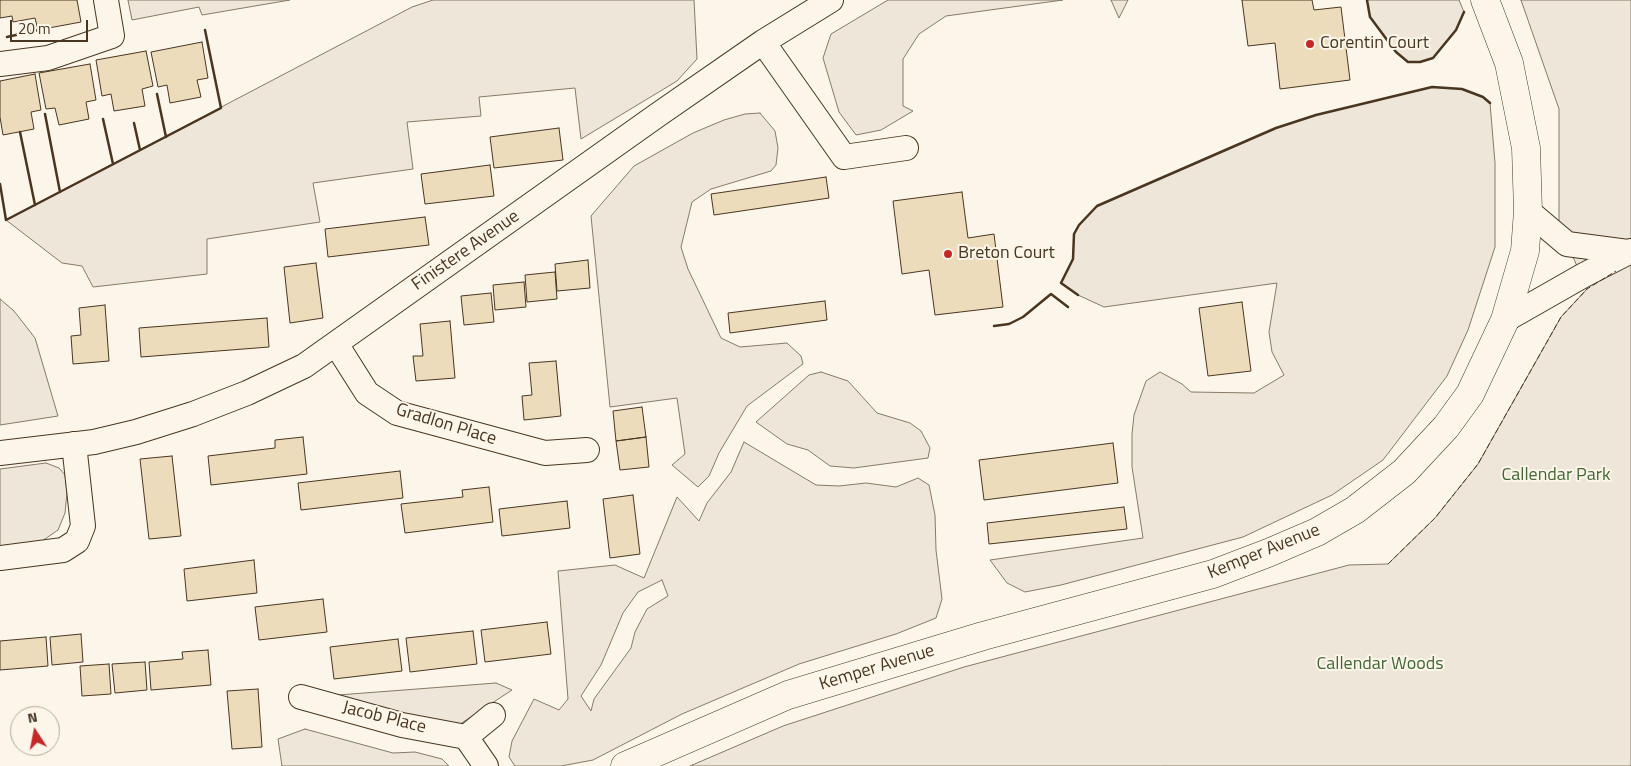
<!DOCTYPE html>
<html>
<head>
<meta charset="utf-8">
<style>
	body { margin:0 }
	#map { position:relative; width:1631px; height:766px; overflow:hidden; background:#fbf6e9; font-family:"Titillium Web",sans-serif }
	canvas { display:block }
	.north { position:absolute; left:10px; top:706px; width:50px; height:50px; box-sizing:border-box; background:#fbf6e9; border:1px solid #b4a999; border-radius:50%; rotate:349deg; font-size:14px; font-weight:700; line-height:20px; text-align:center; color:#4a3520 }
	.north::after { content:''; display:block; margin:auto; width:18px; height:22px; background:#c62828; clip-path:polygon(50% 0,100% 100%,50% 72%,0 100%) }
	.scale { position:absolute; left:10px; top:20px; width:78px; height:22px; box-sizing:border-box; border:2px solid #4a3520; border-top:0; padding-left:6px; font-size:15px; line-height:18px; white-space:nowrap; color:#4a3520; -webkit-text-stroke:4px #fbf6e9; paint-order:stroke }
</style>
</head>
<body>
<div id="map">
<canvas width="1631" height="766"></canvas>
<div class="north">N</div>
<div class="scale">20 m</div>
</div>
<script>
const c = document.querySelector('canvas').getContext('2d');
c.lineJoin = 'round';
function paint(path, color) { c.fillStyle = color; c.fill(path, 'evenodd'); }
const toPath = rows => new Path2D(rows.map(r => 'M' + r).join(''));
function stroke(path, color, width, dash) { c.strokeStyle = color; c.lineWidth = width; c.lineCap = dash ? 'butt' : 'round'; c.setLineDash(dash || []); c.stroke(path); }
function write(font, color, halo, rows, align = 'center') {
  c.font = font + ' "Titillium Web",sans-serif'; c.lineWidth = 4; c.setLineDash([]); c.textBaseline = 'middle'; c.strokeStyle = halo; c.fillStyle = color; for (const [text, x, y, turn = 0] of rows) {
    c.save(); c.translate(x, y); c.rotate((+turn || 0) * Math.PI / 180); c.textAlign = isNaN(turn) ? turn : align; if (halo) c.strokeText(text, 0, 0); c.fillText(text, 0, 0); c.restore();
  }
}
const green = toPath([
	[128,0,290,0,202,15,199,7,132,20,128,0],
	[433,0,694,0,697,59,677,81,581,139,575,88,479,97,481,116,407,122,413,169,313,183,320,222,207,239,207,274,93,287,82,266,62,263,6,220,412,7,433,0],
	[888,0,1063,0,946,16,919,34,903,59,903,106,913,111,881,130,856,135,839,112,823,58,831,34,888,0],
	[1111,0,1128,0,1119,18,1111,0],
	[1367,0,1459,0,1464,12,1456,30,1433,58,1420,62,1408,62,1396,52,1370,17,1367,0],
	[1521,0,1631,0,1631,766,690,766,783,726,964,667,1349,565,1388,564,1435,518,1478,464,1561,317,1587,289,1559,225,1559,109,1521,0],
	[1432,87,1462,89,1483,97,1490,103,1495,163,1495,247,1468,330,1447,376,1383,460,1332,495,1243,537,1061,585,1025,592,1007,583,990,560,1143,538,1132,467,1132,434,1134,415,1146,381,1160,372,1182,384,1191,392,1254,393,1284,375,1272,352,1269,332,1277,283,1104,307,1078,295,1061,283,1073,259,1074,234,1079,225,1097,206,1276,128,1316,115,1432,87],
	[760,113,775,131,778,148,776,165,771,171,711,189,692,202,681,247,688,269,721,338,740,347,787,343,801,356,803,364,747,406,719,453,709,476,698,487,672,465,685,454,677,398,610,407,591,216,634,166,693,133,724,120,745,114,760,113],
	[0,299,14,311,35,338,58,416,0,425,0,299],
	[821,372,848,381,877,413,910,423,921,431,930,448,928,458,854,468,830,466,808,450,787,444,756,422,809,375,821,372],
	[744,442,816,485,839,486,866,483,896,487,918,478,929,485,935,515,936,550,942,599,936,618,896,634,799,664,682,714,593,760,561,766,515,766,509,757,512,741,534,699,559,710,568,699,558,571,615,565,644,578,677,497,699,521,707,503,731,472,744,442],
	[662,580,668,596,647,609,635,632,631,648,594,699,591,711,581,696,601,665,623,613,638,592,662,580],
	[46,463,59,468,65,475,67,493,65,513,58,530,42,541,0,546,0,469,46,463],
	[496,683,512,690,454,728,338,695,496,683],
	[305,729,393,753,415,752,442,759,449,766,282,766,278,739,305,729]
]);
const building = toPath([
	[0,0,77,0,81,22,38,30,35,18,13,22,12,16,0,18,0,0],
	[1242,0,1312,0,1314,10,1341,7,1350,80,1280,89,1275,43,1248,46,1242,0],
	[202,42,208,78,197,80,201,97,170,103,167,85,158,87,151,52,202,42],
	[146,51,153,86,142,89,145,106,114,111,111,94,102,96,96,60,146,51],
	[90,64,96,100,86,102,89,119,59,125,55,108,46,109,39,73,90,64],
	[35,74,41,110,31,112,34,129,3,135,0,117,0,81,35,74],
	[559,128,563,160,494,168,490,137,559,128],
	[490,165,494,196,425,204,421,174,490,165],
	[826,177,829,198,714,215,711,194,826,177],
	[962,192,968,238,994,234,1003,307,935,315,929,270,902,274,893,201,962,192],
	[425,217,429,245,328,257,325,229,425,217],
	[588,260,590,288,557,291,555,264,588,260],
	[316,263,323,318,290,323,284,267,316,263],
	[555,272,557,299,527,302,525,275,555,272],
	[524,282,526,307,495,310,493,285,524,282],
	[491,293,494,322,464,325,461,296,491,293],
	[825,301,827,320,730,333,728,313,825,301],
	[1242,302,1251,371,1208,376,1199,308,1242,302],
	[105,305,109,361,73,364,71,336,81,335,79,308,105,305],
	[267,318,269,347,141,357,139,328,267,318],
	[450,321,455,378,416,381,413,356,423,356,420,324,450,321],
	[556,361,561,416,524,420,522,396,532,395,529,363,556,361],
	[642,407,646,437,616,441,613,411,642,407],
	[303,437,307,474,211,485,208,456,275,448,275,440,303,437],
	[646,437,649,467,620,470,616,441,646,437],
	[1113,443,1118,483,984,500,979,460,1113,443],
	[172,456,181,536,149,539,140,459,172,456],
	[400,471,403,498,301,510,298,483,400,471],
	[489,487,493,522,405,533,401,504,463,497,462,490,489,487],
	[633,495,640,554,610,558,603,499,633,495],
	[567,501,570,528,502,536,499,509,567,501],
	[1124,507,1127,529,989,544,987,523,1124,507],
	[254,560,257,593,187,601,184,569,254,560],
	[323,599,327,632,259,640,255,607,323,599],
	[547,622,551,654,485,662,481,630,547,622],
	[473,631,477,664,410,672,406,638,473,631],
	[81,634,83,662,52,665,50,637,81,634],
	[46,637,48,666,0,670,0,641,46,637],
	[398,639,402,671,334,679,330,647,398,639],
	[208,650,211,685,151,690,149,662,183,659,182,652,208,650],
	[145,662,147,690,115,693,112,664,145,662],
	[109,664,111,694,82,696,80,666,109,664],
	[258,689,262,747,232,749,227,691,258,689]
]);
const street = toPath([
	[763,42,844,157,906,148],
	[0,64,48,58,112,36,106,0],
	[1528,211,1567,244,1628,252],
	[1505,320,1584,275,1631,251],
	[336,344,367,393,397,413,545,453,587,450],
	[0,453,94,442,136,432,193,414,247,393,304,366,659,114,763,42,831,0],
	[0,558,63,550,77,541,83,526,74,444],
	[301,697,402,725,466,737,486,766],
	[466,737,493,715]
]);
const secondary = toPath([
	[625,766,788,695,983,636,1213,574,1268,553,1317,532,1355,510,1404,472,1446,427,1470,394,1505,320,1525,251,1528,211,1526,148,1509,63,1485,0]
]);
const fence = toPath([
	[1388,564,1435,518,1478,464,1561,317,1587,289,1616,271]
]);
const wall = toPath([
	[1367,0,1370,17,1396,52,1408,62,1420,62,1433,58,1456,30,1464,12],
	[7,37,38,30],
	[157,94,166,137],
	[45,114,60,192],
	[103,119,113,164],
	[134,123,140,150],
	[20,132,35,205],
	[0,184,6,220,221,108,205,30],
	[1078,295,1061,283,1073,259,1074,234,1079,225,1097,206,1276,128,1316,115,1432,87,1462,89,1483,97,1490,103],
	[994,326,1009,324,1023,317,1051,294,1068,307]
]);
const markers = [
	[1310,44,5,"#c62828"],
	[948,254,5,"#c62828"]
];
const poiNames = [
	["Corentin Court",1320,44],
	["Breton Court",958,254]
];
const streetNames = [
	["Finistere Avenue",466,251,-35],
	["Gradlon Place",446,425,17],
	["Kemper Avenue",1264,552,-22],
	["Kemper Avenue",877,668,-17],
	["Jacob Place",384,718,14]
];
const parkNames = [
	["Callendar Park",1556,476],
	["Callendar Woods",1380,665]
];
paint(green, '#ede6d9');
stroke(green, '#887966', 1);
paint(building, '#ecdcbc');
stroke(building, '#4a3520', 1);
stroke(street, '#4a3520', 26);
stroke(secondary, '#4a3520', 29);
stroke(street, '#fbf6e9', 24);
stroke(secondary, '#fbf6e9', 28);
stroke(fence, '#4a3520', 1, [6, 2.5]);
stroke(wall, '#4a3520', 2.5);
for (const [x, y, r, color] of markers) { const dot = new Path2D(); dot.arc(x, y, r, 0, 2 * Math.PI); c.fillStyle = color; c.fill(dot); stroke(dot, '#fbf6e9', 2); }
write('18px', '#4a3520', '#fbf6e9', poiNames, 'left');
write('18px', '#4a3520', '#fbf6e9', streetNames);
write('18px', '#436837', '#fbf6e9', parkNames);
</script>
</body>
</html>
